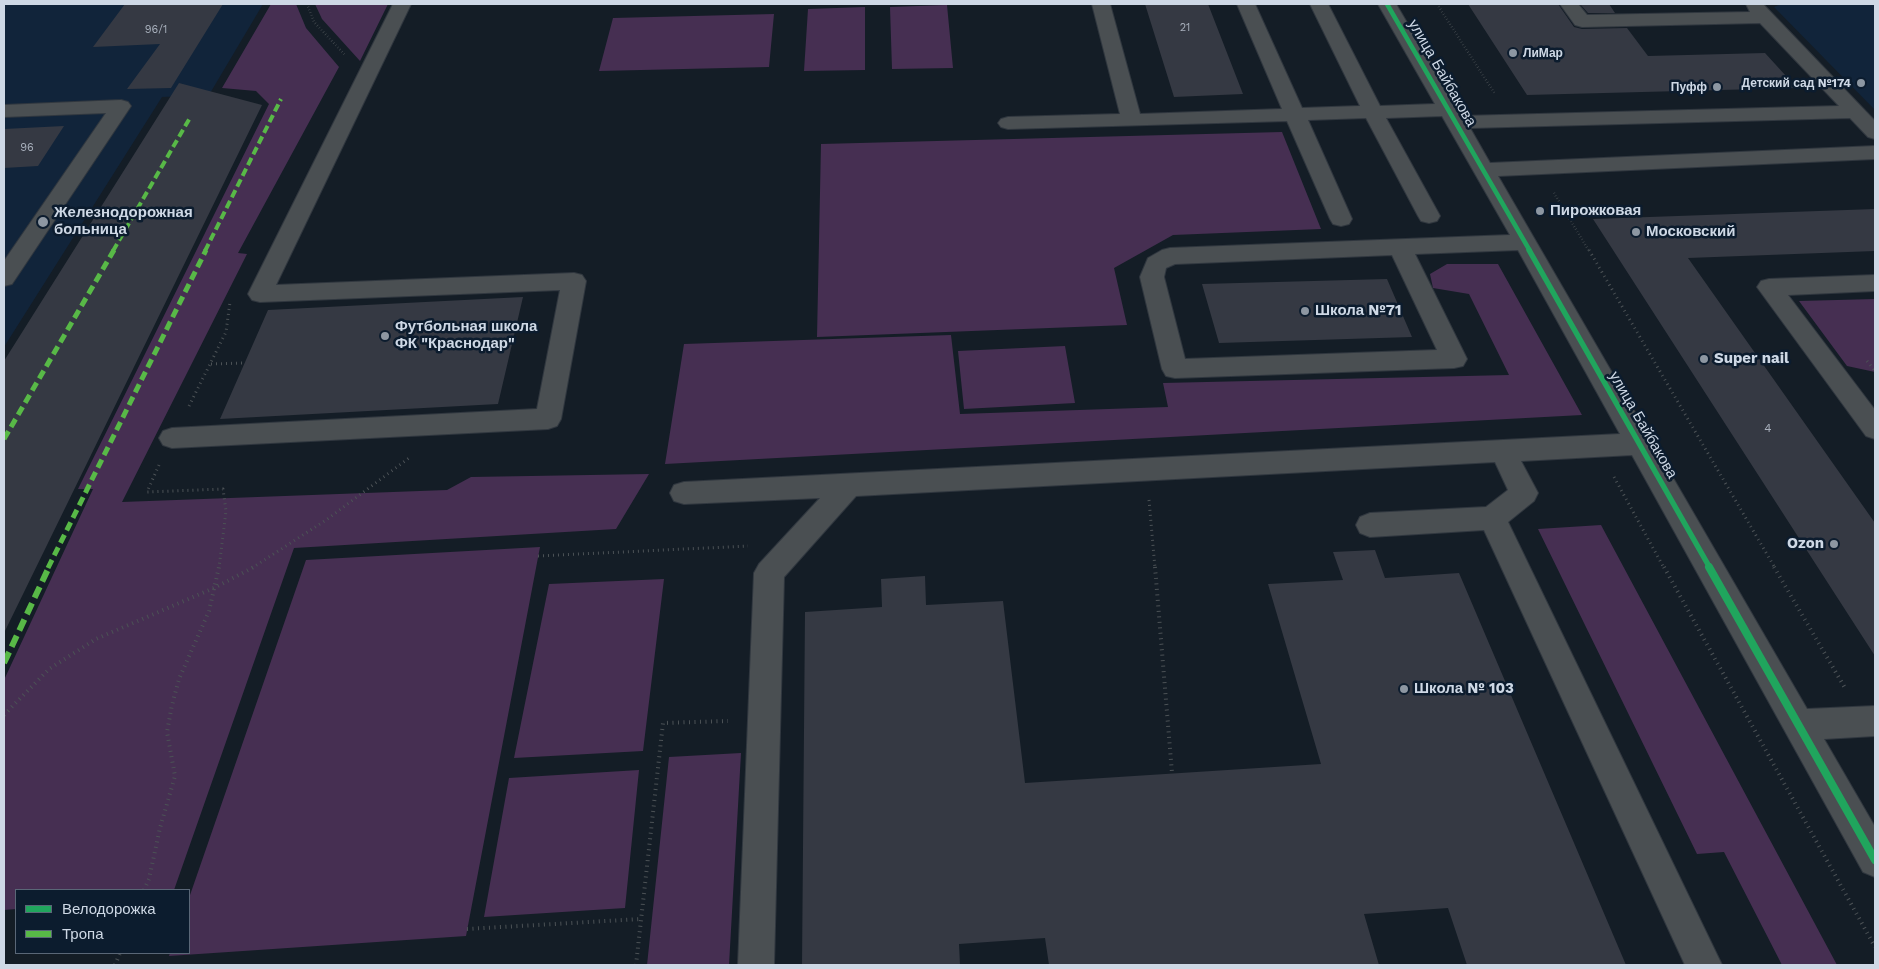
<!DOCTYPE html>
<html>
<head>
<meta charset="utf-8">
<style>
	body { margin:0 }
	#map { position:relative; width:1879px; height:969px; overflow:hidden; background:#141d26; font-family:"Work Sans",sans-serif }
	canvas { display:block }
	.frame { position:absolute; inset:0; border:5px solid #ced8e5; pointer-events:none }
	.legend { position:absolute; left:15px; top:889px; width:175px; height:65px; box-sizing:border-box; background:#0c1c2e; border:1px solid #5a6777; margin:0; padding:6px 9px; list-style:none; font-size:15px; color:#ced8e5 }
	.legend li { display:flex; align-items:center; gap:10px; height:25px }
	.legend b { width:25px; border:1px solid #5a6777 }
</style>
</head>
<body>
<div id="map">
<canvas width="1879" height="969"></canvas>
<div class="frame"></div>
<ul class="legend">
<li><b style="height:6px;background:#20a55d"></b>Велодорожка</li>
<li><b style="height:6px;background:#58b947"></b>Тропа</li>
</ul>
</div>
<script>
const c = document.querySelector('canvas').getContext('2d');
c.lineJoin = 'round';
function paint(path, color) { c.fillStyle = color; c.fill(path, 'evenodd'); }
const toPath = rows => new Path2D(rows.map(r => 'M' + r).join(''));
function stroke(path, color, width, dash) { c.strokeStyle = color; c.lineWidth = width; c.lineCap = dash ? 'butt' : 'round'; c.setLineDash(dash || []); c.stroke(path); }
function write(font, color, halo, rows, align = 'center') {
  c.font = font + ' "Work Sans",sans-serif'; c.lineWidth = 5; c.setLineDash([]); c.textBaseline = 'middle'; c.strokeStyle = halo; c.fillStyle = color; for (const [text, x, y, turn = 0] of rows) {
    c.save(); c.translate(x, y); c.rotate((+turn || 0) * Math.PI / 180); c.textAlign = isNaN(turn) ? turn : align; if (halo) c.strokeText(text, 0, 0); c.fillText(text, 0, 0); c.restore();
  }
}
const built = toPath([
	[4,4,263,4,209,95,162,97,4,347],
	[1781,4,1875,4,1875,110,1774,7]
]);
const green = toPath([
	[271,4,296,4,306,28,339,67,238,253,247,254,122,502,447,490,471,477,649,474,616,529,294,548,174,890,16,890,16,909,4,910,4,680,93,489,78,489,269,104,256,91,222,88],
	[315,4,388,4,360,61,322,19],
	[947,5,953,68,892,69,890,7],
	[865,7,865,70,804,71,808,9],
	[774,14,769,67,599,71,613,18],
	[1282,132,1321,229,1173,235,1114,268,1127,325,817,337,821,144],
	[1447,264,1498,264,1582,415,665,464,684,344,951,335,960,414,1168,407,1163,383,1509,375,1469,294,1433,288,1430,274],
	[1875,299,1875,372,1847,366,1799,301],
	[1065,346,1075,403,964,409,958,351],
	[1601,525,1837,965,1782,965,1724,852,1697,854,1538,529],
	[540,547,466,936,169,956,170,953,189,953,189,898,306,560],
	[664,579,643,751,514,758,549,584],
	[741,753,729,965,647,965,669,757],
	[639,770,625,908,484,917,509,778]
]);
const building = toPath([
	[125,4,223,4,171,88,127,89,160,44,93,47],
	[1145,4,1208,4,1243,94,1174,97],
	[1468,4,1558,4,1574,27,1582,29,1627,28,1648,56,1765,53,1797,88,1527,95],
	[1580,4,1609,4,1615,13,1588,13],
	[179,83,262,105,4,633,4,361],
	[64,126,38,166,4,168,4,129],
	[1875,209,1875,251,1688,258,1875,523,1875,656,1593,219],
	[1387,279,1412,337,1219,343,1202,284],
	[523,297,498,404,220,419,268,310],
	[1375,550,1385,578,1459,573,1626,965,1467,965,1448,908,1364,914,1379,965,1049,965,1045,938,959,944,960,965,802,965,805,612,882,607,881,579,925,576,926,605,1003,601,1025,783,1321,764,1268,584,1343,580,1333,552]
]);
const pathFar2 = toPath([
	[307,4,314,22,345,55],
	[1437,4,1495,94],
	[1554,193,1589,251]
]);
const pathFar1 = toPath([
	[1589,250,1775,568],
	[1867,361,1875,371],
	[211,364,244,363],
	[189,406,226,332,230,302],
	[159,465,147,492,223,489,226,511,219,568],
	[1614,477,1664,568],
	[1149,500,1155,568],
	[538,556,748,546],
	[252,568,326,520,409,458]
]);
const path = toPath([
	[1155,567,1172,773],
	[1664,567,1875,947],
	[1774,567,1845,688],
	[4,715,49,669,96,639,214,588,254,567],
	[144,890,149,879,160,828,175,776,167,732,172,705,179,679,209,611,219,567],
	[467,929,641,919],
	[115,965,120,953],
	[636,965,663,723,728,721]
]);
const minor = toPath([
	[393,4,411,4,276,285,574,273,582,275,586,281,561,419,557,426,548,429,172,448,163,445,159,438,163,431,172,428,537,409,560,290,260,302,252,300,248,294,393,4],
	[1092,4,1110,4,1140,114,1282,109,1237,4,1255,4,1302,108,1360,106,1310,4,1328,4,1380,106,1435,104,1378,4,1396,4,1462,116,1839,106,1760,23,1582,27,1575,25,1560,4,1578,4,1587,15,1750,12,1746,4,1763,4,1875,121,1875,139,1868,137,1850,118,1470,128,1490,163,1875,146,1875,159,1498,176,1807,709,1875,706,1875,736,1824,739,1875,827,1875,877,1863,872,1632,455,1521,461,1538,493,1534,501,1508,522,1722,965,1685,965,1484,530,1370,537,1360,533,1356,525,1360,517,1370,513,1486,507,1508,490,1495,462,856,496,784,577,774,965,738,965,754,573,759,564,820,498,684,504,674,501,670,493,674,485,684,482,1620,434,1518,250,1415,254,1467,359,1463,366,1454,368,1175,378,1166,376,1162,369,1140,277,1148,258,1162,250,1170,248,1510,235,1442,116,1386,118,1440,216,1437,221,1429,223,1421,221,1418,216,1366,118,1308,120,1352,219,1349,224,1341,226,1333,224,1330,219,1287,121,1008,129,1001,127,998,123,1001,119,1008,117,1120,114,1092,4],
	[1392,255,1437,350,1185,359,1164,277,1166,268,1175,264,1392,255],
	[121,100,128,102,131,106,12,284,4,286,4,261,106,113,4,117,4,105,121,100],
	[1875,275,1875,291,1788,295,1875,410,1875,439,1866,436,1757,287,1761,281,1769,279,1875,275]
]);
const quietFar2 = toPath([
	[113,251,191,116],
	[205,251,281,99]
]);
const quietFar1 = toPath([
	[4,439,114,250],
	[48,568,206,250]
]);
const quiet = toPath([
	[4,663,49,567]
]);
const cyclewayFar2 = toPath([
	[1387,4,1530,251]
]);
const cyclewayFar1 = toPath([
	[1529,250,1710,568]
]);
const cycleway = toPath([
	[1709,567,1875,860]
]);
const markers = [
	[1513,53,5,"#8d97a2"],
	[1861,83,5,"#8d97a2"],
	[1717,87,5,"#8d97a2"],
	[1540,211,5,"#8d97a2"],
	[43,222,6,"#8d97a2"],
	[1636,232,5,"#8d97a2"],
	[1305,311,5,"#8d97a2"],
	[385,336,5,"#8d97a2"],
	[1704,359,5,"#8d97a2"],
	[1834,544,5,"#8d97a2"],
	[1404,689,5,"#8d97a2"]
];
const farNumbernames = [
	["21",1185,28],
	["96/1",156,30],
	["96",27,148]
];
const farPoinames = [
	["ЛиМар",1523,53,"left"],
	["Детский сад №174",1851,83],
	["Пуфф",1707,87]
];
const numberNames = [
	["4",1768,428]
];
const streetNames = [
	["улица Байбакова",1442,73,60],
	["улица Байбакова",1643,425,60]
];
const poiNames = [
	["Пирожковая",1550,211],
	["Железнодорожная",54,213],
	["больница",54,230],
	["Московский",1646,232],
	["Школа №71",1315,311],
	["Футбольная школа",395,327],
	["ФК \"Краснодар\"",395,344],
	["Super nail",1714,359],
	["Ozon",1824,544,"right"],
	["Школа № 103",1414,689]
];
paint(built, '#11243a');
paint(green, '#462f52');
paint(building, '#353943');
stroke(minor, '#30373f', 2);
stroke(pathFar2, '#4c5256', 2.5, [0.5, 2.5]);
stroke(pathFar1, '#4c5256', 3, [1, 4]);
stroke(path, '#4c5256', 4, [1, 4.5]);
paint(minor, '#4a4f52');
stroke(quietFar2, '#58b947', 4, [8, 4]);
stroke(quietFar1, '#58b947', 5, [9, 5]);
stroke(quiet, '#58b947', 6, [12, 6]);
stroke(cyclewayFar2, '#20a55d', 4.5);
stroke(cyclewayFar1, '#20a55d', 5.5);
stroke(cycleway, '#20a55d', 8);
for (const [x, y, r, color] of markers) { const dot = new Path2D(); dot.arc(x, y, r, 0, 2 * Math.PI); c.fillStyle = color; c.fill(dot); stroke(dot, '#0c1c2e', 2); }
write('11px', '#a8b0bc', null, farNumbernames);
write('bold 12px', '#ced8e5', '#0c1c2e', farPoinames, 'right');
write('12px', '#a8b0bc', null, numberNames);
write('15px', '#ced8e5', '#0c1c2e', streetNames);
write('bold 15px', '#ced8e5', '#0c1c2e', poiNames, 'left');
</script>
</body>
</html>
